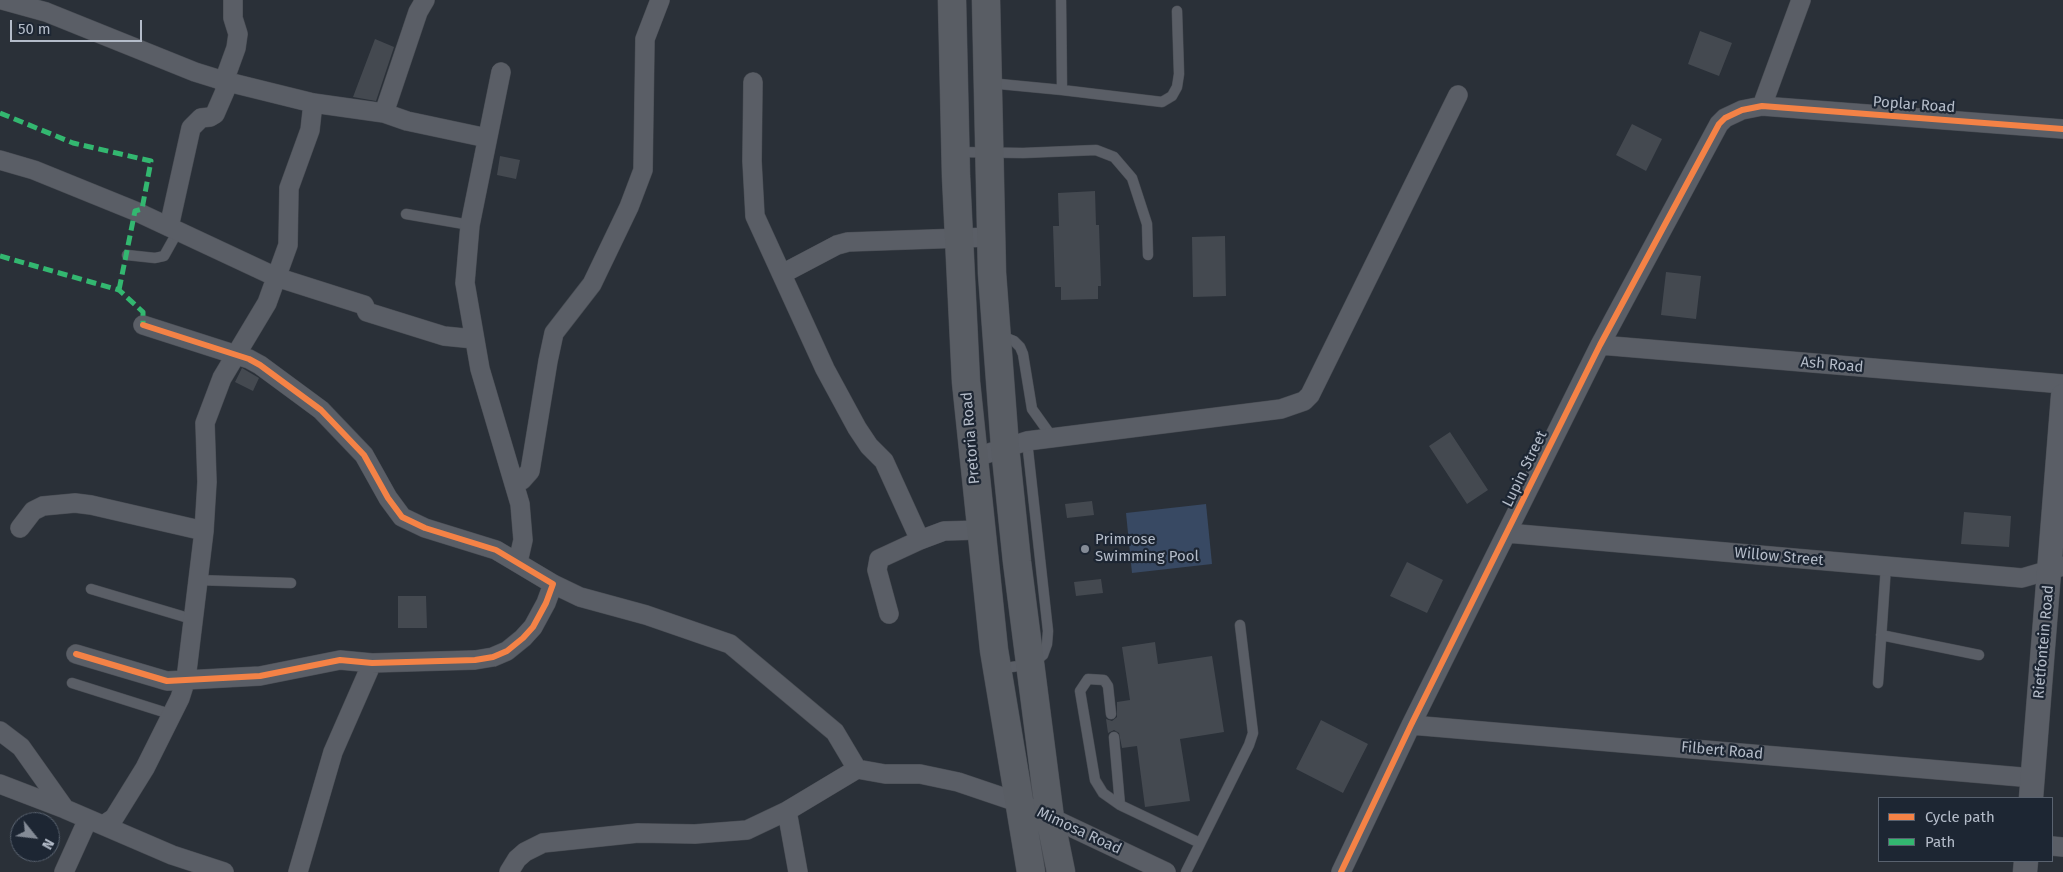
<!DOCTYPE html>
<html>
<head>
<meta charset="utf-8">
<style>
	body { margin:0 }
	#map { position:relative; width:2063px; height:872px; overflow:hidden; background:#2a3038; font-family:"Fira Sans",sans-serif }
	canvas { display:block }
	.legend { position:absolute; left:1878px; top:797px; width:175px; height:65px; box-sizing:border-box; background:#1d2633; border:1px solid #59626f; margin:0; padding:6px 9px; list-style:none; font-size:15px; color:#b4bcc9 }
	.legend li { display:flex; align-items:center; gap:10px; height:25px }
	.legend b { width:25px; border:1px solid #59626f }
	.north { position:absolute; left:10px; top:812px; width:50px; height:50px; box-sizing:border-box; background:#1d2633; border:1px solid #59626f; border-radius:50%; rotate:119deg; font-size:14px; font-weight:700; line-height:20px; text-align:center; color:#b4bcc9 }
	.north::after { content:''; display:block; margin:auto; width:18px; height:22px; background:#848b96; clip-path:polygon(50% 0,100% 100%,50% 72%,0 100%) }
	.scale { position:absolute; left:10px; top:20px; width:132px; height:22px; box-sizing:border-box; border:2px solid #b4bcc9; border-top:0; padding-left:6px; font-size:15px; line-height:18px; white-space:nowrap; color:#b4bcc9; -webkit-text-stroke:4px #1d2633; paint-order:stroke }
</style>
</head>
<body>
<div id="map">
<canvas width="2063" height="872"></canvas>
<ul class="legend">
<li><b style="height:6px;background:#f48246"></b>Cycle path</li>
<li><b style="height:6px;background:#33b770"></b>Path</li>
</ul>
<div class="north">N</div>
<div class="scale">50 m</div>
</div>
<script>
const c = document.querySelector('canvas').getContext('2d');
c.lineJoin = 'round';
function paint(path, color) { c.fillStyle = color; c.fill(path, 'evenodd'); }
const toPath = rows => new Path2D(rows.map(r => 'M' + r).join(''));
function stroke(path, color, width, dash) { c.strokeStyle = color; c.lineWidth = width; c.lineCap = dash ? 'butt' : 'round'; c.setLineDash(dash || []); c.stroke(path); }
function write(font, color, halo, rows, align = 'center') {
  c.font = font + ' "Fira Sans",sans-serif'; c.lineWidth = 4.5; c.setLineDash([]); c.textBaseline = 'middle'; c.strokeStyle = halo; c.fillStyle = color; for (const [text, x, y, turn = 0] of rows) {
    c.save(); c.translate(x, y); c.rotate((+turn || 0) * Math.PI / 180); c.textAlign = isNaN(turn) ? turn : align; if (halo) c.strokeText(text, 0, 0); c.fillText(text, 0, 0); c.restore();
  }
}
const water = toPath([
	[1206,504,1212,564,1132,573,1126,513]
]);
const building = toPath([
	[1700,31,1732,43,1719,76,1688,64],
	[375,39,394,47,376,101,353,97],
	[1632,124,1662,139,1646,171,1616,155],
	[500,156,520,160,516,179,497,175],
	[1095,191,1096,225,1099,225,1101,286,1098,286,1098,299,1061,300,1061,287,1055,287,1053,226,1059,226,1058,193],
	[1225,236,1226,296,1193,297,1192,237],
	[1666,272,1701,276,1696,319,1661,315],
	[242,368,259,378,253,391,235,382],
	[1450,432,1488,490,1467,504,1429,446],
	[1092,501,1094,515,1067,518,1065,504],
	[1964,512,2011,516,2009,547,1961,544],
	[1407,562,1443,580,1427,613,1390,596],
	[1101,579,1103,593,1076,596,1074,582],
	[398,596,426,596,427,628,398,628],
	[1155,642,1158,664,1212,656,1224,732,1180,739,1190,801,1145,807,1137,746,1122,748,1119,733,1114,730,1108,733,1106,719,1112,721,1117,717,1117,702,1130,700,1122,647],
	[1321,720,1368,744,1343,793,1296,769]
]);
const service = toPath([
	[989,83,1062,90,1061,0],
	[1062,90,1162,102,1172,96,1177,87,1179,74,1177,11],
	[956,152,1023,153,1096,150,1114,157,1132,178,1147,224,1148,255],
	[406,214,470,225],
	[127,255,155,258,164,256,178,231],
	[999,335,1014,341,1020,347,1023,354,1032,409,1052,437],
	[197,580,291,583],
	[91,589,195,620],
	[1881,635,1979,655],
	[998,669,1032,664,1043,655,1047,644,1048,631,1027,441],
	[72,683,170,714],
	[1878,683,1886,566],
	[1111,714,1108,686,1104,680,1088,679,1080,691,1095,780,1103,793,1120,805,1200,843],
	[1114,737,1120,805],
	[1186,872,1249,745,1253,733,1240,625]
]);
const minor = toPath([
	[2,0,46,12,195,72,224,81,313,103,384,113,418,12,425,0],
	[501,72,470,225,465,283,480,369,520,504,523,540,518,562],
	[753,82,752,161,755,216,825,369,857,428,869,446,884,461,920,540,944,531,980,530],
	[1762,106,1801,0],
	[384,113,407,121,487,138],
	[0,160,34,170,135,211,276,277,364,305,367,312,444,336,474,339],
	[169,227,191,128,201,118,210,117,215,114,225,91,224,81,236,48,238,34,233,18,233,0],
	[782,274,837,245,848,242,991,237],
	[1600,345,2063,384],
	[973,458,1027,441,1281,409,1304,401,1310,395,1458,95],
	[514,484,522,480,530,471,548,361,554,333,592,284,629,207,643,170,645,39,660,0],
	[20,528,33,511,43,506,75,503,91,505,204,531],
	[1507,533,2022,578,2063,566],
	[553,584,580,597,646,615,730,644,835,732,857,769],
	[889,614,877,570,879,559,920,540],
	[76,654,167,681,260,676,340,660,372,663,475,660,493,657,507,651,523,638,533,627,546,603,553,584,496,550,425,528,402,517,388,498,364,455,321,410,260,365,249,359,143,325],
	[1411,725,2033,778],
	[0,731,21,747,65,809,172,855,224,872],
	[0,784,65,809],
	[787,811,798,872],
	[105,824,114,818,145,768,180,698,186,679,204,531,207,482,205,423,222,378,267,303,288,245,289,188,310,130,313,103],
	[2052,846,2063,847],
	[64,872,88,819],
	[298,872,333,752,372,663],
	[509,872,517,859,525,852,543,843,638,833,695,834,747,830,787,811,857,769,885,774,920,774,958,782,1020,803,1166,872],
	[1341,872,1411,725,1600,345,1719,124,1725,118,1742,110,1762,106,2063,129]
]);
const tertiary = toPath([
	[2031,798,2063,396],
	[2025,872,2026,861]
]);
const secondary = toPath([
	[952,0,956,176,966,382,994,650,1031,872],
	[986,0,992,273,1005,447,1017,562,1050,818,1061,872]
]);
const quiet = toPath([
	[0,113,73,143,151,161,142,209,135,211,119,290],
	[0,256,119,290,143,312,143,325]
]);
const cycleway = toPath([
	[76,654,167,681,260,676,340,660,372,663,475,660,493,657,507,651,523,638,533,627,546,603,553,584,496,550,425,528,402,517,388,498,364,455,321,410,260,365,249,359,143,325],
	[1341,872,1411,725,1600,345,1719,124,1725,118,1742,110,1762,106,2063,129]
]);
const markers = [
	[1085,549,5,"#848b96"]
];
const streetNames = [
	["Poplar Road",1914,105,4],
	["Ash Road",1832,365,5],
	["Pretoria Road",971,438,-95],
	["Lupin Street",1525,469,-64],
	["Willow Street",1779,557,5],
	["Rietfontein Road",2044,642,-85],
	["Filbert Road",1722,751,5],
	["Mimosa Road",1079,831,25]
];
const poiNames = [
	["Primrose",1095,540],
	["Swimming Pool",1095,557]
];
paint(water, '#384963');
paint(building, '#444950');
stroke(service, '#484c53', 11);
stroke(minor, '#484c53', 20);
stroke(tertiary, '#484c53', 25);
stroke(secondary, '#484c53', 29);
stroke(service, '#5a5e66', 10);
stroke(minor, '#5a5e66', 19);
stroke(tertiary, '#5a5e66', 24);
stroke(secondary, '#595d64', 28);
stroke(quiet, '#33b770', 5, [10, 5]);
stroke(cycleway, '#f48246', 6);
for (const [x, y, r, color] of markers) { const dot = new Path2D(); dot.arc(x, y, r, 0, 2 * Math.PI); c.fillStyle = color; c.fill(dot); stroke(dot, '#1d2633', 2); }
write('15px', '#b4bcc9', '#1d2633', streetNames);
write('15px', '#b4bcc9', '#1d2633', poiNames, 'left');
</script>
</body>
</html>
